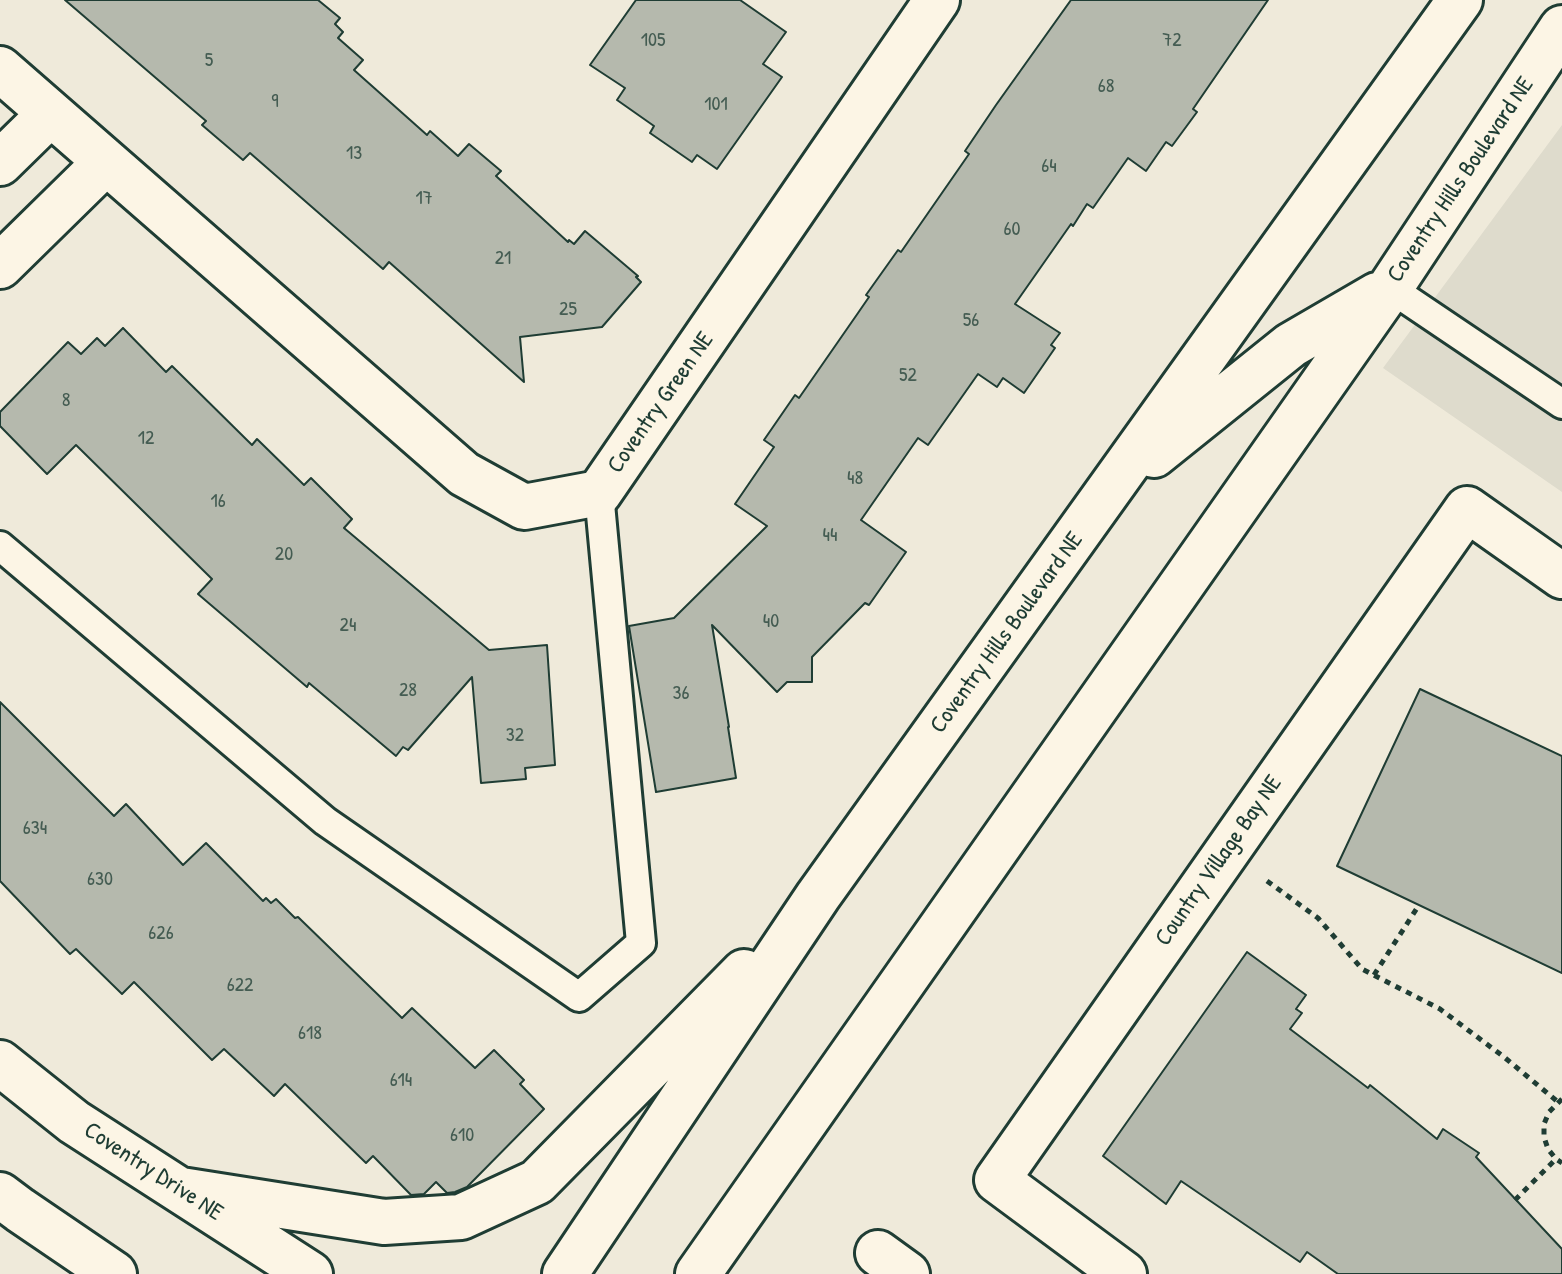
<!DOCTYPE html>
<html>
<head>
<meta charset="utf-8">
<style>
	body { margin:0 }
	canvas { display:block; background:#efeada }
</style>
</head>
<body>
<canvas width="1562" height="1274"></canvas>
<script>
const c = document.querySelector('canvas').getContext('2d');
c.lineJoin = 'round';
function paint(path, color) { c.fillStyle = color; c.fill(path, 'evenodd'); }
const toPath = rows => new Path2D(rows.map(r => 'M' + r).join(''));
function stroke(path, color, width, dash) { c.strokeStyle = color; c.lineWidth = width; c.lineCap = dash ? 'butt' : 'round'; c.setLineDash(dash || []); c.stroke(path); }
function write(font, color, halo, rows, align = 'center') {
  c.font = font + ' "Patrick Hand",sans-serif'; c.lineWidth = 6; c.setLineDash([]); c.textBaseline = 'middle'; c.strokeStyle = halo; c.fillStyle = color; for (const [text, x, y, turn = 0] of rows) {
    c.save(); c.translate(x, y); c.rotate((+turn || 0) * Math.PI / 180); c.textAlign = isNaN(turn) ? turn : align; if (halo) c.strokeText(text, 0, 0); c.fillText(text, 0, 0); c.restore();
  }
}
const built = toPath([
	[1562,125,1562,492,1383,368]
]);
const building = toPath([
	[65,0,318,0,340,18,335,24,343,32,338,38,363,60,354,70,427,135,430,131,458,156,469,144,501,171,496,176,568,242,569,240,574,244,585,231,638,276,636,277,641,282,602,327,520,337,524,382,389,262,383,269,250,153,243,160,202,125,206,121,65,0],
	[636,0,740,0,786,32,763,64,782,77,717,169,697,155,692,162,650,133,654,126,617,100,625,88,590,65,636,0],
	[1071,0,1268,0,1193,109,1197,112,1172,146,1166,142,1146,171,1128,158,1093,208,1087,204,1073,226,1071,224,1015,304,1060,333,1051,345,1055,348,1024,393,1003,378,997,387,978,374,928,445,918,438,861,520,906,552,869,605,865,603,812,657,812,682,787,682,777,692,712,625,729,727,728,727,736,778,656,792,629,626,674,618,767,526,735,504,774,447,764,440,795,395,799,398,858,313,869,297,866,295,898,250,901,252,969,154,965,151,996,105,1071,0],
	[123,328,166,372,172,366,252,445,257,439,304,485,311,478,352,519,344,528,489,650,547,645,555,765,525,768,526,779,481,783,472,677,408,750,403,747,396,756,309,683,307,687,198,594,212,579,76,445,47,474,0,426,0,412,68,342,81,354,97,338,105,346,123,328],
	[1420,689,1562,756,1562,973,1337,866,1420,689],
	[0,702,114,816,126,804,183,865,206,843,263,901,266,898,271,903,276,899,295,918,298,917,402,1018,412,1008,475,1068,494,1050,524,1080,520,1084,544,1109,467,1187,455,1192,447,1193,436,1182,424,1194,411,1195,373,1156,366,1163,285,1084,274,1096,224,1049,212,1060,134,982,122,994,76,949,70,954,0,881,0,702],
	[1247,952,1306,995,1296,1009,1302,1013,1290,1029,1368,1088,1370,1085,1437,1139,1443,1129,1479,1153,1476,1157,1562,1249,1562,1274,1338,1274,1307,1252,1300,1262,1181,1181,1166,1204,1103,1156,1247,952]
]);
const path = toPath([
	[1267,881,1318,918,1362,969,1440,1009,1504,1057,1558,1102],
	[1374,975,1419,905],
	[1562,1099,1549,1112,1544,1124,1544,1137,1548,1149,1556,1159,1562,1163],
	[1515,1200,1556,1159]
]);
const lane = toPath([
	[1390,288,1562,404],
	[0,546,325,821,579,997,641,943,599,493]
]);
const street = toPath([
	[0,69,464,474,524,507,599,493,937,0],
	[0,163,50,114],
	[0,266,106,162],
	[878,1253,907,1274],
	[1124,1274,997,1180,1467,509,1562,576]
]);
const secondary = toPath([
	[1154,455,1291,345,1377,295],
	[0,1063,74,1122,310,1274],
	[181,1190,384,1222,461,1217,537,1182,744,972],
	[0,1195,20,1210,114,1274],
	[565,1274,818,896,1460,0],
	[698,1274,1390,288,1562,28]
]);
const numberNames = [
	["105",653,41],
	["72",1172,41],
	["5",209,61],
	["68",1106,87],
	["9",275,102],
	["101",716,105],
	["13",354,154],
	["64",1049,167],
	["17",424,199],
	["60",1012,230],
	["21",503,259],
	["25",568,310],
	["56",971,321],
	["52",908,376],
	["8",66,401],
	["12",146,439],
	["48",855,479],
	["16",218,502],
	["44",830,536],
	["20",284,555],
	["40",771,622],
	["24",348,626],
	["28",408,691],
	["36",681,694],
	["32",515,736],
	["634",35,829],
	["630",100,880],
	["626",161,934],
	["622",240,986],
	["618",310,1034],
	["614",401,1081],
	["610",462,1136]
];
const streetNames = [
	["Coventry Hills Boulevard NE",1461,180,-56],
	["Coventry Green NE",661,403,-55],
	["Coventry Hills Boulevard NE",1007,633,-54],
	["Country Village Bay NE",1219,861,-55],
	["Coventry Drive NE",153,1172,33]
];
paint(built, '#dedbcc');
paint(building, '#b5b9ad');
stroke(building, '#1f3d34', 2);
stroke(lane, '#1f3d34', 34);
stroke(street, '#1f3d34', 50);
stroke(secondary, '#1f3d34', 50);
stroke(path, '#1f3d34', 5, [6, 6]);
stroke(lane, '#fcf5e5', 28);
stroke(street, '#fcf5e5', 44);
stroke(secondary, '#fcf5e5', 44);
write('20px', '#445c52', null, numberNames);
write('24px', '#1f3d34', '#fcf5e5', streetNames);
</script>
</body>
</html>
